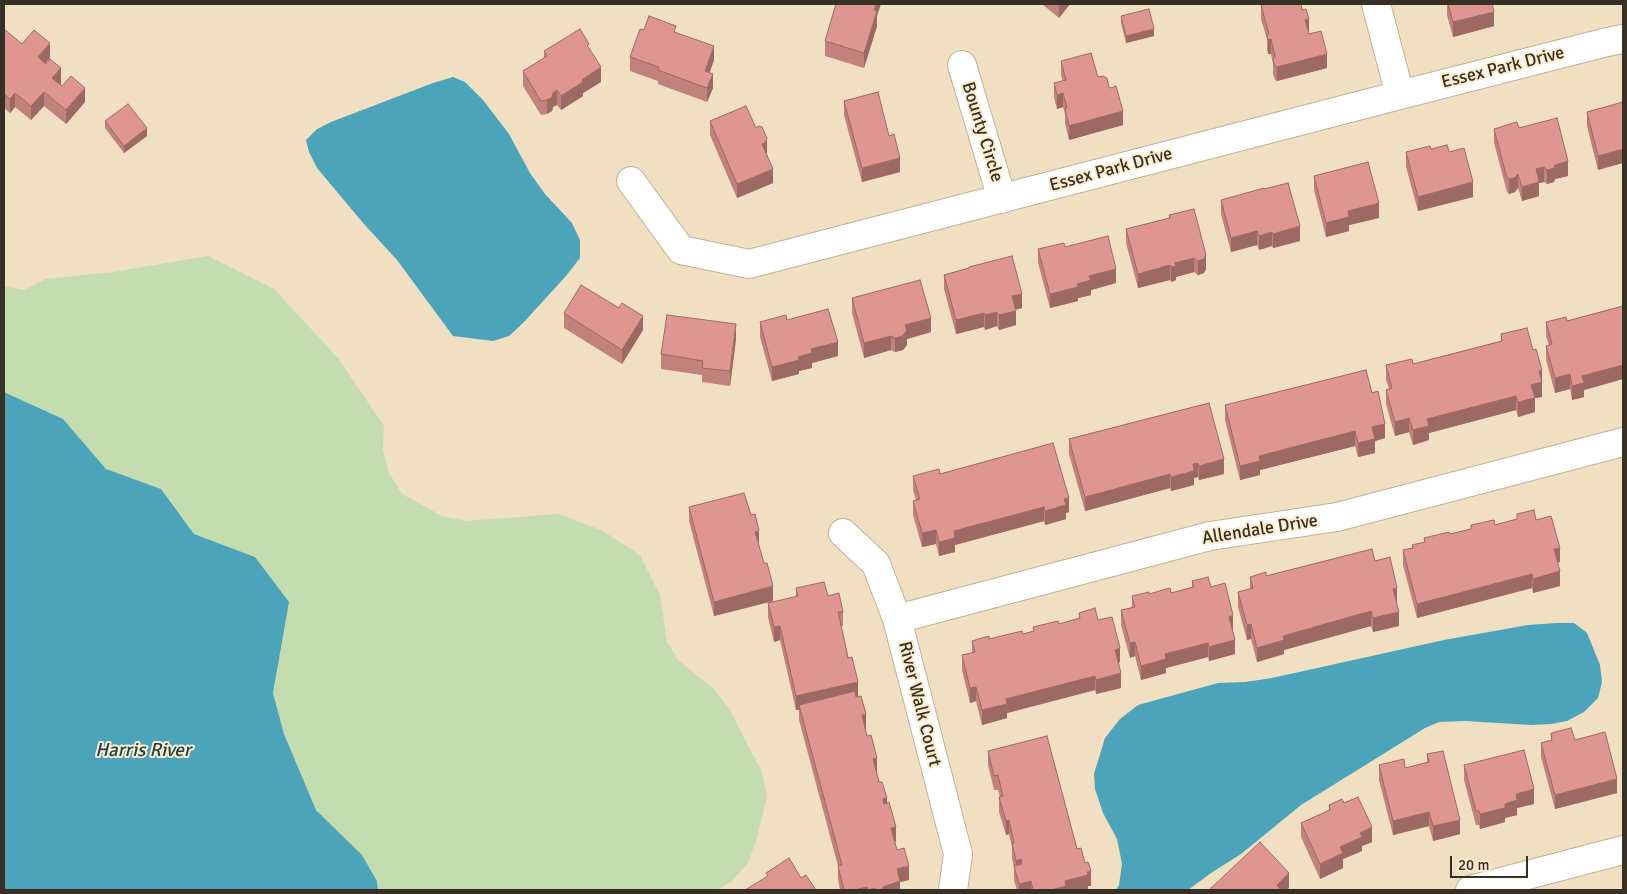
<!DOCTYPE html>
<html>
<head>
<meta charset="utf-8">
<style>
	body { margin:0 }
	#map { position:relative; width:1627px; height:894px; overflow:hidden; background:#f0dfc0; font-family:Signika,sans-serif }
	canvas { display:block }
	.frame { position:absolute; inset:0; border:5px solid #373024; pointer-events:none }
	.scale { position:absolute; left:1450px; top:856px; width:78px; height:22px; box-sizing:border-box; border:2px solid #373024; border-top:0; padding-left:6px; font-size:15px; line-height:18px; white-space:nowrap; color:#373024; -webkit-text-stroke:4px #fdeccd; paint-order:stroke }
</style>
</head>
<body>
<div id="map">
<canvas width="1627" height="894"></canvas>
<div class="frame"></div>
<div class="scale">20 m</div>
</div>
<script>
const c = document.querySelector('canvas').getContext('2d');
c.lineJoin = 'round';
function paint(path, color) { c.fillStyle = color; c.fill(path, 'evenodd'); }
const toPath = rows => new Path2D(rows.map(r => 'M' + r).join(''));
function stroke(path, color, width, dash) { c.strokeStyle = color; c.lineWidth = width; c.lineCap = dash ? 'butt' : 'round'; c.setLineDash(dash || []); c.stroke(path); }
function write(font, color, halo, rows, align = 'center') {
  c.font = font + ' Signika,sans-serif'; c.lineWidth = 4; c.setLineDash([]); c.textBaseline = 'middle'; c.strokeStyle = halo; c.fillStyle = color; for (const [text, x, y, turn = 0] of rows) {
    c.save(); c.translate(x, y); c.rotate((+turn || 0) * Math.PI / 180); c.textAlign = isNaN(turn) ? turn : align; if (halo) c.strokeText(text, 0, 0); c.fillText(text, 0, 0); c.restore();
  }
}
const green = toPath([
	[208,256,274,289,338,358,384,426,383,450,389,473,402,494,442,516,466,521,558,514,601,530,640,555,660,595,667,642,679,661,715,690,729,709,762,772,767,796,756,842,747,864,732,881,717,890,378,890,377,881,362,855,316,810,284,734,273,693,289,602,255,557,194,534,161,489,106,469,63,419,4,392,4,286,24,290,46,279,114,272]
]);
const water = toPath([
	[453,77,465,82,483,100,509,134,530,173,545,194,572,223,580,240,580,258,566,276,523,323,509,336,493,341,453,336,397,260,364,224,317,168,309,152,306,140,317,129,331,122,433,83],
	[4,392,63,419,106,469,161,489,194,534,255,557,289,602,273,693,284,734,316,810,362,855,377,881,378,890,4,890],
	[1556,623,1574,623,1587,633,1600,665,1602,682,1598,698,1584,712,1567,721,1551,724,1531,725,1465,721,1439,722,1425,728,1301,805,1241,854,1211,873,1188,890,1116,890,1119,885,1122,864,1117,839,1103,813,1095,789,1094,774,1105,738,1120,719,1138,705,1218,683,1245,682,1272,678,1444,640,1528,625]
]);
const minor = toPath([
	[1376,4,1400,95],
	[962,65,1002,199],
	[631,181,681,250,749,264,1400,95,1607,42,1623,39],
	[843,533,876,564,897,619,958,854,953,890],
	[897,619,1210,536,1337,517,1623,442],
	[1470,890,1623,850]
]);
const wall = toPath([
	[1042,4,1070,4,1059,18],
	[1447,4,1492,4,1494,26,1453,37,1447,15],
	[1261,5,1309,34,1327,68,1277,81,1275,80,1273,74,1273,63,1271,54,1268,54,1267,49,1267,39,1261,19],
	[877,16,877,26,864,68,825,56,825,41],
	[1121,16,1154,36,1126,43,1121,23],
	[4,29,22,44,50,58,45,63,61,83,60,84,85,102,66,124,44,106,31,120,15,107,10,113,4,108],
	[644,30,676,33,714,60,709,73,713,88,707,102,658,84,658,81,630,71,630,57],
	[589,48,601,82,583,93,583,96,561,110,557,105,553,107,552,111,547,114,541,115,523,86,523,71,544,58,544,51],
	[1061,61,1098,77,1109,87,1123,125,1069,140,1065,123,1065,114,1063,107,1057,109,1054,97,1054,83,1063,81,1061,75],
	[844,101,889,136,900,172,862,182,844,115],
	[1623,102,1598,170,1587,126,1587,112],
	[105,121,147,136,124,153,105,128],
	[710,121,767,152,766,153,773,183,737,198,710,135],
	[1494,129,1568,176,1555,179,1554,182,1547,184,1544,182,1539,183,1539,196,1522,201,1518,188,1515,192,1509,194,1507,192,1494,143],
	[1431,149,1449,152,1473,197,1418,211,1406,167,1406,152],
	[1314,176,1379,218,1349,225,1349,231,1326,237,1314,190],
	[1264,189,1300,241,1273,248,1272,246,1259,250,1257,245,1231,252,1221,214,1221,200],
	[1169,218,1206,269,1204,273,1198,275,1194,272,1176,277,1176,280,1171,282,1170,280,1138,288,1126,243,1126,229],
	[1065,247,1116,283,1091,290,1091,295,1078,298,1078,301,1050,308,1038,263,1038,249],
	[969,267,1022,308,1015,310,1016,325,999,330,997,326,985,330,984,327,956,334,944,289,944,275,969,268],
	[852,298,931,332,907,339,907,345,903,350,895,352,891,350,864,358,852,313],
	[1623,306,1623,379,1584,390,1584,397,1572,400,1570,389,1555,393,1546,360,1546,346,1549,345,1546,336,1546,322,1567,321],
	[564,313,643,330,622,364,564,328],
	[787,320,838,356,812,363,812,368,799,371,799,374,772,381,760,337,760,322],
	[1501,334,1533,350,1542,370,1542,397,1535,398,1535,412,1518,417,1516,410,1429,433,1429,440,1413,445,1409,432,1395,436,1386,404,1386,390,1389,389,1386,380,1386,365,1413,364,1501,341],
	[736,339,730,386,702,382,702,375,661,369,661,354],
	[1372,393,1385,438,1375,441,1375,453,1358,457,1355,446,1260,470,1260,475,1240,480,1225,420,1225,405],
	[1209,403,1224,474,1199,480,1198,477,1194,478,1194,485,1171,491,1170,488,1085,511,1069,454,1069,439],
	[940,474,1069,512,1066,513,1066,519,1045,525,1044,521,955,545,955,552,939,556,936,544,922,547,913,515,913,501,916,500,913,490,913,476],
	[689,507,759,545,773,601,714,616,689,521],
	[1517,514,1536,520,1560,562,1557,563,1560,586,1533,593,1532,588,1417,618,1403,565,1403,550,1412,548,1412,545,1424,542,1424,538,1450,534,1471,529,1471,525,1495,525,1517,519],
	[1375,561,1397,602,1396,602,1399,626,1373,632,1371,626,1284,650,1284,654,1257,662,1251,639,1247,640,1238,607,1238,592,1250,589,1250,577,1266,576],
	[1192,581,1211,587,1233,630,1235,654,1209,661,1208,657,1166,668,1166,673,1141,680,1135,656,1130,658,1121,625,1121,610,1132,608,1132,596,1149,594,1171,593,1192,587],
	[796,588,828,596,843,612,843,626,841,626,858,696,856,696,866,728,865,729,877,772,876,772,879,782,887,803,897,850,909,880,900,882,900,890,840,890,838,880,838,866,799,720,799,710,796,710,780,640,774,642,768,617,768,603,796,597],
	[1079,613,1098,620,1120,662,1119,663,1121,688,1096,694,1095,690,1007,713,1007,718,982,725,976,701,970,703,962,670,962,655,972,653,972,641,989,639,1023,634,1033,631,1033,627,1059,624,1079,618],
	[1551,733,1575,740,1617,793,1555,809,1541,757,1541,743,1551,740],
	[988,751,1077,849,1091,886,1088,886,1088,889,1084,890,1017,890,1014,880,1014,868,1012,858,1012,847,1009,834,1006,835,999,812,999,797,1000,797,998,790,994,790,988,765],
	[1427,754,1460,834,1433,841,1429,826,1393,835,1379,780,1379,765,1405,768,1427,762],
	[1464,765,1534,804,1517,808,1517,815,1505,818,1505,822,1480,829,1479,825,1476,825,1464,780],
	[1344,803,1372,842,1362,846,1362,851,1343,859,1343,868,1320,879,1301,837,1301,823,1329,810,1329,805]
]);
const shadedWall = toPath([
	[876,4,881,4,877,16,877,26,864,68,864,53],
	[1059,4,1070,4,1059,18],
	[1494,12,1494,26,1453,37,1453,22],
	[1309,19,1309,34,1305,20],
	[1154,29,1154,36,1126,43,1126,36],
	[1271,39,1271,54,1268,54,1268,40],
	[50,43,50,58,38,72,38,57],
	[714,46,714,60,705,86,705,71],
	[1327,54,1327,68,1277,81,1277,67],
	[601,67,601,82,583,93,583,96,561,110,561,96,582,80],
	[61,68,61,83,52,93,52,78],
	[713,74,713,88,707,102,707,88],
	[85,88,85,102,66,124,66,110],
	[557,90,557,105,553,107,552,111,547,114,547,100,553,93],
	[44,92,44,106,31,120,31,106],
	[15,93,15,107,10,113,10,99],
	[1063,93,1063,107,1057,109,1057,95],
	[1123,111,1123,125,1069,140,1069,126],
	[147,128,147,136,124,153,124,146],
	[767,138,767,152,765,158,762,144],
	[1623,149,1623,163,1598,170,1598,156],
	[900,158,900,172,862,182,862,168],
	[1568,161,1568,176,1555,179,1554,182,1547,184,1547,170,1555,165],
	[1544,167,1544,182,1539,183,1539,196,1522,201,1522,187,1536,169],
	[773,169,773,183,737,198,737,184],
	[1518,174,1518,188,1515,192,1509,194,1509,179],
	[1473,182,1473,197,1418,211,1418,197],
	[1379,203,1379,218,1349,225,1349,231,1326,237,1326,223,1348,211],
	[1300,226,1300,241,1273,248,1273,234],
	[1257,231,1257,245,1231,252,1231,238],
	[1272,232,1272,246,1259,250,1259,236],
	[1206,255,1206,269,1204,273,1198,275,1198,261],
	[1194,258,1194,272,1176,277,1176,280,1171,282,1171,267,1175,263],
	[1170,265,1170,280,1138,288,1138,274],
	[1116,269,1116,283,1091,290,1091,295,1078,298,1078,301,1050,308,1050,294,1077,284,1089,276],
	[1022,294,1022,308,1012,310,1012,296],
	[1016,311,1016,325,999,330,999,315],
	[997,312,997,326,985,330,985,315],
	[984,313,984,327,956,334,956,320],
	[643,316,643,330,622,364,622,350],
	[931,318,931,332,907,339,907,345,903,350,895,352,895,338,905,325],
	[736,324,736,339,730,386,730,371],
	[891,336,891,350,864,358,864,343],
	[838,342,838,356,812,363,812,368,799,371,799,374,772,381,772,367,798,357,811,349],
	[1623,365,1623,379,1584,390,1584,397,1572,400,1572,386,1582,376],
	[1542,370,1542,397,1535,398,1535,412,1518,417,1518,402,1531,385,1539,371],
	[1570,374,1570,389,1555,393,1555,378],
	[1516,396,1516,410,1429,433,1429,440,1413,445,1413,430,1427,419],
	[1409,418,1409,432,1395,436,1395,422],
	[1385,424,1385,438,1375,441,1375,453,1358,457,1358,443,1372,427],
	[1355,431,1355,446,1260,470,1260,475,1240,480,1240,466,1259,456],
	[1224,459,1224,474,1199,480,1199,466],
	[1198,463,1198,477,1194,478,1194,485,1171,491,1171,477,1193,464],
	[1170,474,1170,488,1085,511,1085,497],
	[1069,498,1069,512,1066,513,1066,519,1045,525,1045,511,1064,499],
	[1044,507,1044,521,955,545,955,552,939,556,939,542,954,531],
	[936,530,936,544,922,547,922,533],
	[759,531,759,545,755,532],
	[1560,548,1560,562,1554,563,1554,549],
	[1560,571,1560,586,1533,593,1533,579],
	[1532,574,1532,588,1417,618,1417,604],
	[773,586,773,601,714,616,714,602],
	[1397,588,1397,602,1393,603,1393,589],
	[1371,611,1371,626,1284,650,1284,654,1257,662,1257,648,1283,636],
	[1399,612,1399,626,1373,632,1373,618],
	[1233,615,1233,630,1229,631,1229,617],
	[1251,624,1251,639,1247,640,1247,625],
	[780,626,780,640,774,642,774,627],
	[1235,640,1235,654,1209,661,1209,647],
	[1135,642,1135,656,1130,658,1130,643],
	[1208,643,1208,657,1166,668,1166,673,1141,680,1141,666,1165,654],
	[1120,648,1120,662,1115,664,1115,650],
	[1121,673,1121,688,1096,694,1096,680],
	[1095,676,1095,690,1007,713,1007,718,982,725,982,710,1006,699],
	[858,682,858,696,800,709,799,705,799,710,796,710,796,696],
	[976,687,976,701,970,703,970,688],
	[866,714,866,728,862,730,862,715],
	[877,758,877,772,873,773,873,759],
	[1617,779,1617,793,1555,809,1555,795],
	[1534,789,1534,804,1517,808,1517,815,1505,818,1505,822,1480,829,1480,814,1505,804,1516,794],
	[887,798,887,812,883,799],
	[1429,812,1429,826,1393,835,1393,821],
	[1009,820,1009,834,1006,835,1006,821],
	[1460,820,1460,834,1433,841,1433,826],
	[896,827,896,841,891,842,891,828],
	[1372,827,1372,842,1362,846,1362,851,1343,859,1343,868,1320,879,1320,864,1340,847,1360,833],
	[1021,859,1021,874,1016,872,1016,861],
	[909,866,909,880,900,882,900,890,877,890,883,887,897,869],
	[1091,871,1091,886,1088,886,1088,889,1084,890,1051,890,1065,881],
	[1289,873,1289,888,1287,890,1277,890,1277,885],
	[1031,881,1031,890,1019,890,1019,884],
	[867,887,867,890,854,890]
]);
const building = toPath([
	[836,4,876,4,874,10,877,11,864,53,825,41,836,4],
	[1266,4,1301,4,1302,10,1306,9,1309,19,1305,20,1309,34,1321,31,1327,54,1277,67,1275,66,1273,60,1275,56,1271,39,1268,40,1267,35,1269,34,1261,5,1266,4],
	[1448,4,1492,4,1494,12,1453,22,1448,4],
	[1149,9,1154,29,1126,36,1121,16,1149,9],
	[649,16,676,26,674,32,714,46,705,71,713,74,707,88,658,70,659,67,630,57,640,29,644,30,649,16],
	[4,29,22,44,34,30,50,43,38,57,46,64,50,59,61,68,52,78,62,86,71,76,85,88,66,110,44,92,31,106,15,93,10,99,4,94,4,29],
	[580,29,589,44,587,45,601,67,582,80,583,82,561,96,557,90,553,93,552,97,547,100,541,101,523,71,547,56,544,51,580,29],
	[1091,53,1098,77,1103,76,1107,78,1109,87,1111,88,1116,86,1123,111,1069,126,1065,109,1067,108,1063,93,1057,95,1054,83,1066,80,1061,61,1091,53],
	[878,92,889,136,894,134,900,158,862,168,844,101,878,92],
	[1623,102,1623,149,1598,156,1587,112,1623,102],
	[128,104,147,128,124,146,105,121,128,104],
	[746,106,756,128,759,126,762,127,767,138,765,143,762,144,773,169,737,184,710,121,746,106],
	[1557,118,1568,161,1555,165,1554,168,1547,170,1544,167,1536,169,1539,182,1522,187,1518,174,1515,178,1509,179,1507,178,1494,129,1517,122,1519,128,1557,118],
	[1447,145,1449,152,1464,148,1473,182,1418,197,1406,152,1430,146,1431,149,1447,145],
	[1368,162,1379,203,1348,211,1349,217,1326,223,1314,176,1368,162],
	[1288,183,1300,226,1273,234,1272,232,1259,236,1257,231,1231,238,1221,200,1264,188,1264,189,1288,183],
	[1194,209,1206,255,1204,259,1198,261,1194,258,1175,263,1176,266,1171,267,1170,265,1138,274,1126,229,1170,218,1169,215,1194,209],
	[1108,236,1116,269,1089,276,1091,280,1077,284,1078,287,1050,294,1038,249,1064,243,1065,247,1108,236],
	[1012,256,1022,294,1012,296,1016,311,999,315,997,312,985,315,984,313,956,320,944,275,969,268,969,267,1012,256],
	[920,280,931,318,905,325,907,330,903,336,895,338,891,336,864,343,852,298,920,280],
	[581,285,619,308,622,303,643,316,622,350,564,313,581,285],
	[1623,306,1623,365,1582,376,1584,383,1572,386,1570,374,1555,378,1546,346,1552,344,1546,322,1566,317,1567,321,1623,306],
	[828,309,838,342,811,349,812,353,798,357,799,360,772,367,760,322,786,315,787,320,828,309],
	[667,315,736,324,730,371,702,368,703,361,661,354,667,315],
	[1527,328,1533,350,1536,349,1542,370,1539,371,1542,382,1531,385,1535,398,1518,402,1516,396,1427,419,1429,426,1413,430,1409,418,1395,422,1386,390,1392,388,1386,365,1412,359,1413,364,1502,341,1501,334,1527,328],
	[1366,370,1372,393,1378,391,1385,424,1372,427,1375,439,1358,443,1355,431,1259,456,1260,461,1240,466,1225,405,1366,370],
	[1209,403,1224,459,1199,466,1198,463,1193,464,1194,471,1171,477,1170,474,1085,497,1069,439,1209,403],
	[1053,443,1069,498,1064,499,1066,505,1045,511,1044,507,954,531,955,538,939,542,936,530,922,533,913,501,920,499,913,476,939,469,940,474,1053,443],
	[744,493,751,515,755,514,759,531,755,532,764,563,767,563,773,586,714,602,689,507,744,493],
	[1534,510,1536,520,1551,516,1560,548,1554,549,1560,571,1533,579,1532,574,1417,604,1403,550,1413,548,1412,545,1425,542,1424,538,1449,532,1450,534,1471,529,1471,525,1494,520,1495,525,1517,519,1517,514,1534,510],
	[1372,549,1375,561,1390,557,1397,588,1393,589,1399,612,1373,618,1371,611,1283,636,1284,640,1257,648,1251,624,1247,625,1238,592,1253,588,1250,577,1266,572,1266,576,1372,549],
	[1208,577,1211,587,1225,583,1233,615,1229,617,1235,640,1209,647,1208,643,1165,654,1166,659,1141,666,1135,642,1130,643,1121,610,1135,607,1132,596,1149,592,1149,594,1170,588,1171,593,1194,587,1192,581,1208,577],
	[824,582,828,596,839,593,843,612,838,612,843,634,848,658,852,657,858,682,796,696,780,626,774,627,768,603,798,596,796,588,824,582],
	[1095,608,1098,620,1112,617,1120,648,1115,650,1121,673,1096,680,1095,676,1006,699,1007,704,982,710,976,687,970,688,962,655,975,652,972,641,989,636,989,639,1022,631,1023,634,1034,631,1033,627,1058,621,1059,624,1080,618,1079,613,1095,608],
	[855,691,856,697,861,696,866,714,862,715,867,736,871,735,877,758,873,759,879,782,882,782,887,798,883,799,884,804,889,802,896,827,891,828,897,850,904,848,909,866,897,869,900,881,883,887,883,889,877,890,876,890,875,888,868,890,867,887,854,890,844,890,838,866,842,865,799,705,855,691],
	[1571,728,1575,740,1605,732,1617,779,1555,795,1541,743,1552,740,1551,733,1571,728],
	[1047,736,1077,849,1081,848,1085,863,1088,862,1091,871,1087,872,1088,875,1065,881,1066,886,1051,890,1033,890,1031,881,1019,884,1014,866,1022,864,1021,859,1016,861,1012,843,1014,843,1009,820,1006,821,999,797,1003,796,998,775,994,776,988,751,1047,736],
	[1524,750,1534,789,1516,794,1517,800,1505,804,1505,808,1480,814,1479,811,1476,811,1464,765,1524,750],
	[1443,751,1460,820,1433,826,1429,812,1393,821,1379,765,1404,759,1405,768,1429,762,1427,754,1443,751],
	[1358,797,1372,827,1360,833,1362,837,1340,847,1343,853,1320,864,1301,823,1330,810,1329,805,1342,799,1344,803,1358,797],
	[1260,842,1289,873,1277,885,1281,890,1209,890,1260,842],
	[789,858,801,878,806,875,816,890,745,890,768,876,766,873,789,858]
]);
const streetNames = [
	["Essex Park Drive",1503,68,-14],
	["Bounty Circle",982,132,73],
	["Essex Park Drive",1111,170,-15],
	["Allendale Drive",1260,530,-9],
	["River Walk Court",919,704,76]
];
const waterNames = [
	["Harris River",143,751]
];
paint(green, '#c3ddaf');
paint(water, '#4ba4ba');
stroke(minor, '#c2b294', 30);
stroke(minor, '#fff', 28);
paint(wall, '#c1817c');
paint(shadedWall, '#9d6965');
paint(building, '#e09690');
stroke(building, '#9d6965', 1);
write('18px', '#373024', '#fdeccd', streetNames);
write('italic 19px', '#1c444e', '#fdeccd', waterNames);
</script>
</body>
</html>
